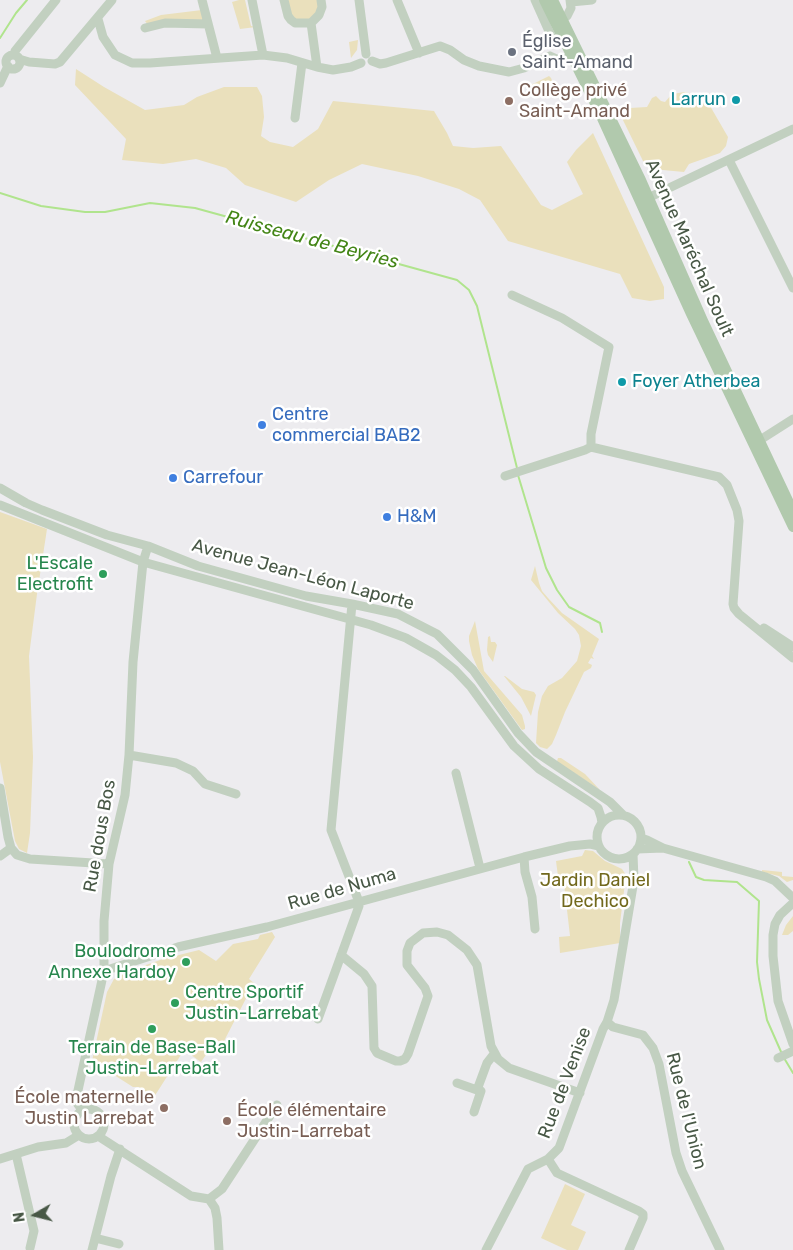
<!DOCTYPE html>
<html>
<head>
<meta charset="utf-8">
<style>
	body { margin:0 }
	#map { position:relative; width:793px; height:1250px; overflow:hidden; background:#edecef; font-family:Rubik,sans-serif }
	canvas { display:block }
	.north { position:absolute; left:10px; top:1190px; width:50px; height:50px; -webkit-text-stroke:4px #fff; paint-order:stroke; rotate:262deg; font-size:14px; font-weight:700; line-height:20px; text-align:center; color:#485846 }
	.north::after { content:''; display:block; margin:auto; width:18px; height:22px; background:#485846; clip-path:polygon(50% 0,100% 100%,50% 72%,0 100%) }
</style>
</head>
<body>
<div id="map">
<canvas width="793" height="1250"></canvas>
<div class="north">N</div>
</div>
<script>
const c = document.querySelector('canvas').getContext('2d');
c.lineJoin = 'round';
function paint(path, color) { c.fillStyle = color; c.fill(path, 'evenodd'); }
const toPath = rows => new Path2D(rows.map(r => 'M' + r).join(''));
function stroke(path, color, width, dash) { c.strokeStyle = color; c.lineWidth = width; c.lineCap = dash ? 'butt' : 'round'; c.setLineDash(dash || []); c.stroke(path); }
function write(font, color, halo, rows, align = 'center') {
  c.font = font + ' Rubik,sans-serif'; c.lineWidth = 5; c.setLineDash([]); c.textBaseline = 'middle'; c.strokeStyle = halo; c.fillStyle = color; for (const [text, x, y, turn = 0] of rows) {
    c.save(); c.translate(x, y); c.rotate((+turn || 0) * Math.PI / 180); c.textAlign = isNaN(turn) ? turn : align; if (halo) c.strokeText(text, 0, 0); c.fillText(text, 0, 0); c.restore();
  }
}
const green = toPath([
	[239,0,245,0,251,26,256,27,240,29,232,2],
	[286,0,321,0,314,19,293,20],
	[202,10,205,20,148,25,145,21,161,15],
	[358,40,357,50,351,58,349,42],
	[76,69,104,87,145,110,184,105,197,97,224,87,257,87,262,96,264,117,261,136,270,142,293,147,318,129,333,101,434,111,447,133,453,146,473,148,501,146,541,205,552,210,583,194,567,162,576,150,593,133,664,287,664,299,650,301,632,298,620,274,508,241,480,200,459,189,418,176,362,164,329,180,296,202,245,185,226,168,196,159,163,164,122,160,126,139,75,85],
	[549,76,551,78,555,88,536,97,534,96,531,85],
	[685,92,706,99,728,137,726,146,720,153,689,164,684,172,652,169,643,161,620,114,630,108,647,107,652,98,656,96,661,101,665,102,672,94],
	[0,512,47,529,37,594,29,656,33,757,30,833,27,853,19,849,15,841,0,762],
	[535,566,539,583,542,591,548,598,562,613,599,639,592,656,594,659,591,658,588,663,592,665,591,668,584,672,565,712,556,735,552,744,547,749,540,747,536,743,538,712,542,696,548,686,562,678,577,661,581,646,579,635,575,629,558,613,531,580],
	[475,621,484,671,522,715,525,726,525,729,522,730,478,669,472,655,469,641,469,636],
	[490,636,491,642,495,642,497,645,493,662,488,655,487,650,488,637],
	[504,676,505,676,522,689,534,692,536,695,531,716,521,697],
	[558,758,561,758,585,774,600,790,559,763,557,761],
	[585,850,593,851,605,861,622,869,626,875,620,923,620,943,560,953,559,937,570,936,564,884,559,884,556,861,582,856],
	[762,870,782,872,782,876,793,877,793,880,787,882,779,876,762,872],
	[793,916,793,931,788,935,782,935,786,925],
	[272,932,275,937,249,979,254,983,223,1043,216,1040,201,1062,184,1050,154,1097,139,1087,133,1087,92,1061,107,992,114,979,126,972,163,959,199,950,216,961,233,944,258,939,260,935],
	[565,1184,585,1194,571,1225,586,1232,578,1250,567,1250,541,1238]
]);
const stream = toPath([
	[0,38,16,13,27,0],
	[0,193,41,206,85,212,105,212,150,203,195,208,457,280,469,290,477,306,517,468],
	[518,475,546,568,557,590,569,607,600,623,602,632],
	[689,862,696,877,704,880,737,882,759,901,757,962,759,979,767,1020,782,1054],
	[784,1058,793,1073]
]);
const minor = toPath([
	[202,0,217,58],
	[252,0,263,55],
	[284,0,288,16,291,20,295,23,311,23,317,67],
	[359,0,366,54],
	[397,0,419,53],
	[535,0,552,38],
	[571,2,592,0],
	[98,19,103,37,115,55,132,63,150,63,263,55,287,58,317,67,333,70,351,67,361,63],
	[563,19,567,16,571,8,570,0],
	[311,23,319,15,322,7,321,0],
	[145,28,165,23,208,24],
	[14,55,15,51,56,0],
	'6 62a7 7 0 1 1 14 0a7 7 0 1 1-14 0Z',
	[550,56,559,60,564,59,572,56,576,52],
	[19,59,29,62,55,64,60,62,112,0],
	[372,61,380,64,386,63,440,46,450,50,464,60,479,66,509,72,524,68,550,56],
	[0,83,8,66],
	[295,118,302,63],
	[729,160,793,288],
	[648,198,793,129],
	[512,295,562,318,609,347,591,434,591,447],
	[760,440,793,419],
	[505,476,585,450,591,447,719,477,727,485,737,510,739,521,733,604,734,608,739,614,793,658],
	[0,488,26,503,42,510,107,535,148,546,198,566,306,596,352,604,398,614,431,631,437,634,473,670,518,733,536,752,610,802,623,815],
	[0,505,143,562,371,625,406,638,436,655,455,670,471,687,514,746,539,769,590,802,598,808,601,817,602,823],
	[764,628,793,647],
	[129,755,176,763,193,771,205,784,236,794],
	[456,773,480,868],
	[0,788,8,837,11,848,17,855,30,859,109,864],
	'597 837a22 22 0 1 1 44 0a22 22 0 1 1-44 0Z',
	[641,838,647,840,663,848,766,877,775,881,793,898],
	[637,849,663,848],
	[633,854,634,880,614,1000,607,1022,613,1027,643,1035,653,1048,659,1064,676,1153,682,1171,720,1250],
	[0,856,11,848],
	[524,857,525,872,532,897,535,929],
	[793,903,780,915,775,924,773,935,773,956,778,1001,793,1044],
	[341,955,364,974,372,986,374,1048,377,1053,396,1061,400,1061,405,1059,408,1054,428,996,425,988,407,965,407,951,410,943,423,933,437,932,448,935,467,950,477,965,491,1046,498,1059,509,1068,580,1093],
	[104,971,178,947,267,927,524,857,570,846,590,844,599,846],
	[318,1019,359,906,359,902,331,830,352,604],
	[778,1058,793,1051],
	[457,1083,477,1090],
	'74 1124a15 15 0 1 1 30 0a15 15 0 1 1-30 0Z',
	[83,1111,77,1103,77,1095,104,971,104,921,109,864,125,795,129,755,133,662,143,562,148,546],
	[474,1112,481,1091,477,1090,487,1063,494,1054],
	[98,1136,191,1196,209,1199,215,1208,217,1218,219,1250],
	[16,1154,34,1231,30,1248],
	[0,1159,38,1147,66,1143,79,1135],
	[548,1159,557,1173,639,1211,643,1214,643,1218,629,1250],
	[209,1199,222,1189,277,1105],
	[95,1238,119,1244],
	[92,1250,111,1176,120,1149],
	[486,1250,528,1169,548,1159,559,1148,603,1029,607,1022]
]);
const major = toPath([
	[544,0,600,114,691,314,793,527],
	[553,0,641,180,704,323,793,511]
]);
const markers = [
	[512,52,5,"#6b7280"],
	[736,100,5,"#0f9aa8"],
	[509,101,5,"#8d6e63"],
	[622,382,5,"#0f9aa8"],
	[262,425,5,"#3f7fe0"],
	[173,478,5,"#3f7fe0"],
	[387,517,5,"#3f7fe0"],
	[103,574,5,"#2e9e5b"],
	[186,962,5,"#2e9e5b"],
	[175,1003,5,"#2e9e5b"],
	[152,1029,5,"#2e9e5b"],
	[164,1108,5,"#8d6e63"],
	[227,1121,5,"#8d6e63"]
];
const worshipNames = [
	["Église",522,42],
	["Saint-Amand",522,63]
];
const educationNames = [
	["Collège privé",519,91],
	["Saint-Amand",519,112],
	["École maternelle",154,1098,"right"],
	["Justin Larrebat",154,1119,"right"],
	["École élémentaire",237,1111],
	["Justin-Larrebat",237,1132]
];
const cultureNames = [
	["Larrun",726,100],
	["Foyer Atherbea",632,382,"left"]
];
const streetNames = [
	["Avenue Maréchal Soult",689,248,66],
	["Avenue Jean-Léon Laporte",303,575,15],
	["Rue dous Bos",100,836,-80],
	["Rue de Numa",342,889,-16],
	["Rue de Venise",565,1083,-69],
	["Rue de l'Union",686,1111,76]
];
const shopNames = [
	["Centre",272,415],
	["commercial BAB2",272,436],
	["Carrefour",183,478],
	["H&M",397,517]
];
const leisureNames = [
	["L'Escale",93,564],
	["Electrofit",93,585],
	["Boulodrome",176,952],
	["Annexe Hardoy",176,973],
	["Centre Sportif",185,993,"left"],
	["Justin-Larrebat",185,1014,"left"],
	["Terrain de Base-Ball",152,1048,"center"],
	["Justin-Larrebat",152,1069,"center"]
];
const parkNames = [
	["Jardin Daniel",595,881],
	["Dechico",595,902]
];
const waterNames = [
	["Ruisseau de Beyries",312,240,15]
];
paint(green, '#eae0bc');
stroke(stream, '#b0e48d', 2);
stroke(minor, '#c2d0c0', 9);
stroke(major, '#b1c9ad', 10);
for (const [x, y, r, color] of markers) { const dot = new Path2D(); dot.arc(x, y, r, 0, 2 * Math.PI); c.fillStyle = color; c.fill(dot); stroke(dot, '#fff', 2); }
write('18px', '#5b616d', '#fff', worshipNames, 'left');
write('18px', '#785e54', '#fff', educationNames, 'left');
write('18px', '#0d838f', '#fff', cultureNames, 'right');
write('18px', '#485846', '#fff', streetNames);
write('18px', '#366cbe', '#fff', shopNames, 'left');
write('18px', '#27864d', '#fff', leisureNames, 'right');
write('18px', '#72691d', '#fff', parkNames);
write('italic 19px', '#438516', '#fff', waterNames);
</script>
</body>
</html>
